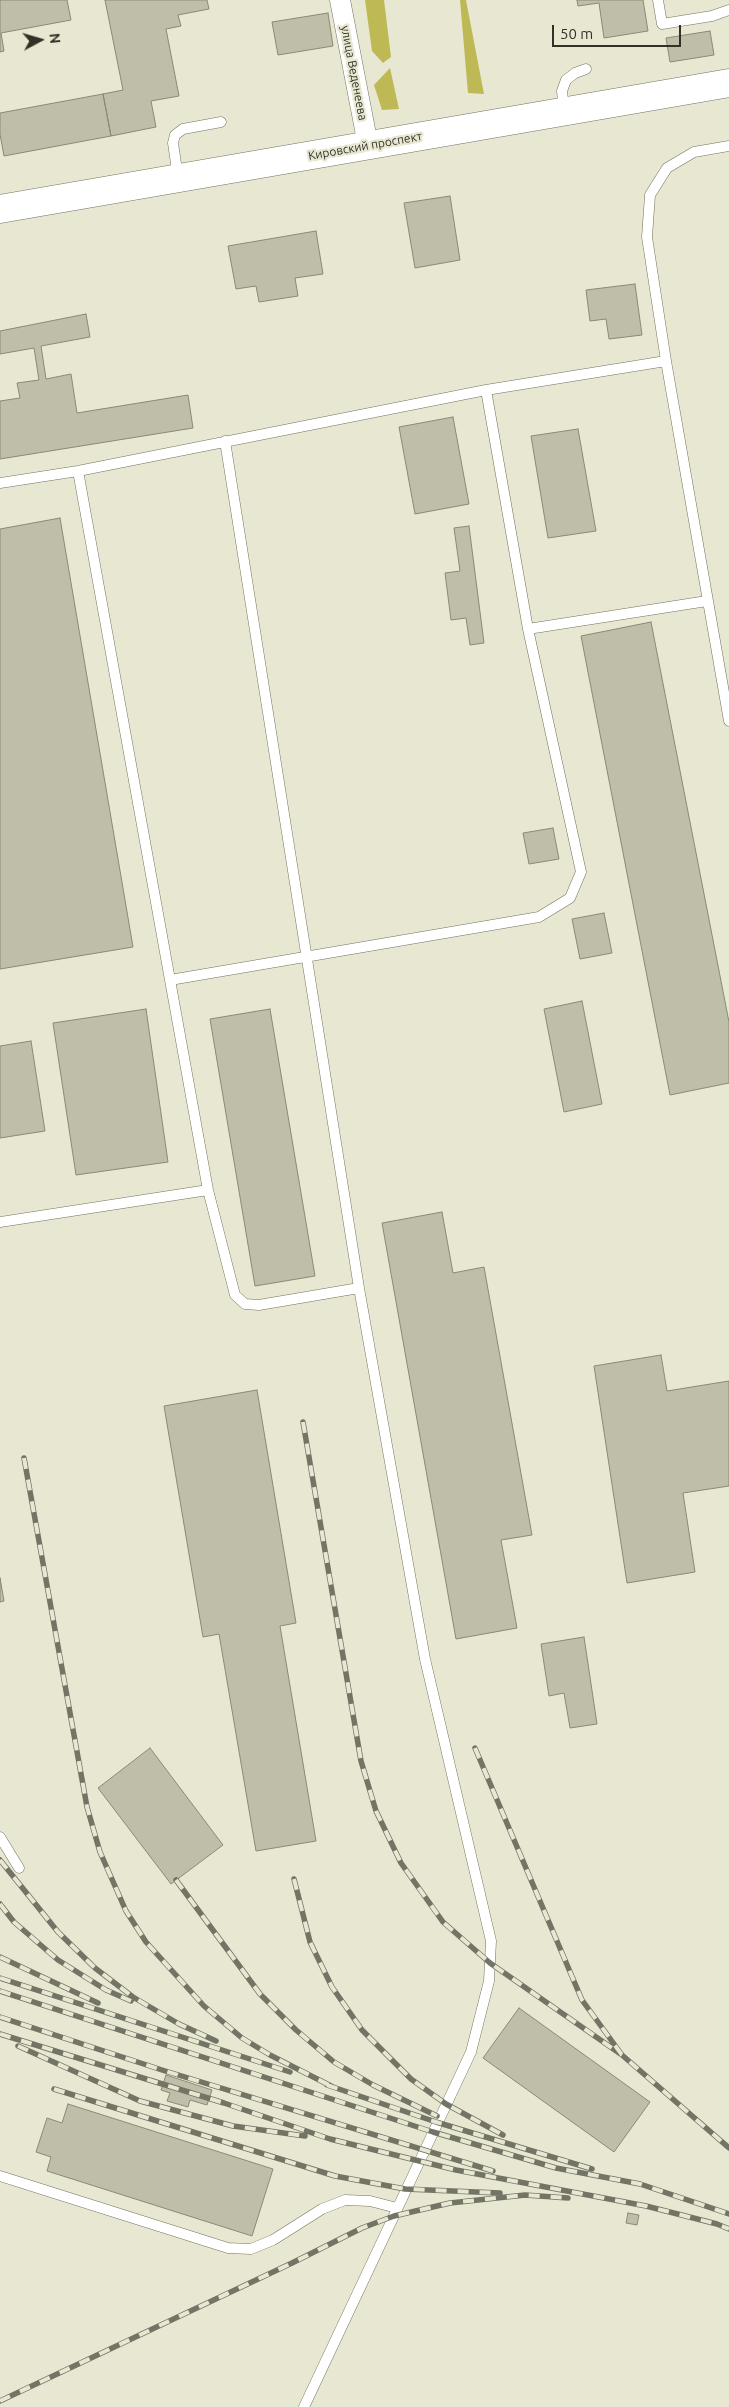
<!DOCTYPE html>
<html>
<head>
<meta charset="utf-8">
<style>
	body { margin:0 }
	#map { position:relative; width:729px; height:2407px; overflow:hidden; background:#e8e8d2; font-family:Ubuntu,sans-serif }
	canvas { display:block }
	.north { position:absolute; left:15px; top:15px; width:50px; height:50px; -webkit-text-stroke:4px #e8e8d2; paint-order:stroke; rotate:84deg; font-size:14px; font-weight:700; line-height:20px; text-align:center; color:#313128 }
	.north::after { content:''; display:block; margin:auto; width:18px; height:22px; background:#313128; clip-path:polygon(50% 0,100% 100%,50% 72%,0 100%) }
	.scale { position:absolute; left:552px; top:25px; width:129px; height:22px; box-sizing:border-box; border:2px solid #313128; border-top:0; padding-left:6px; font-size:15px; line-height:18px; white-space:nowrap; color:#313128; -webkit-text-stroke:4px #e8e8d2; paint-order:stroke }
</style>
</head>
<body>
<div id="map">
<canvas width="729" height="2407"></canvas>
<div class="north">N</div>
<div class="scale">50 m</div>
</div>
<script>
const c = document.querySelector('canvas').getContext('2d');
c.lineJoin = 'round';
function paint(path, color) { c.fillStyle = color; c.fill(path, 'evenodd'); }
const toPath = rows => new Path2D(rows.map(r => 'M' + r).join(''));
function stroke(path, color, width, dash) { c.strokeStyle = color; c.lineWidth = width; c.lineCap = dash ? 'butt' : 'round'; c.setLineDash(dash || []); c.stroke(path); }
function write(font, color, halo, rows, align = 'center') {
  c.font = font + ' Ubuntu,sans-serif'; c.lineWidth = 4.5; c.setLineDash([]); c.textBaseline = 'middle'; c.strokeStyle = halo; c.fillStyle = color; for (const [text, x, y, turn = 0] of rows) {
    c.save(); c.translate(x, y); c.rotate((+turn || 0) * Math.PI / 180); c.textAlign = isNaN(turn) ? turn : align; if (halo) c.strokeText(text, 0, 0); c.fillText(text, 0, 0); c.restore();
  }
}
const forest = toPath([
	[365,0,384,0,391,57,383,63,372,51],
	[460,0,466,0,484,94,468,93],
	[390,68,399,109,382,110,374,85]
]);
const building = toPath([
	[0,0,67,0,71,20,1,33,4,51,0,52,0,0],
	[105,0,207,0,209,9,178,15,181,26,166,29,179,96,151,101,156,127,111,136,103,94,123,90,105,0],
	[577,0,643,0,648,31,604,38,599,3,578,6,577,0],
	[328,13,333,46,278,55,272,22,328,13],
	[710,31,714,55,670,62,666,38,710,31],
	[103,94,111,136,4,156,0,134,0,113,103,94],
	[450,196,460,260,415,268,404,203,450,196],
	[316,231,323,274,295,278,298,296,259,302,256,286,236,289,228,246,316,231],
	[635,284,642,335,609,339,606,319,590,321,586,290,635,284],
	[86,314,90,337,41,346,46,379,71,374,77,413,188,395,193,428,0,459,0,401,20,398,17,383,39,380,34,348,0,354,0,331,86,314],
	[453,417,469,504,415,514,399,427,453,417],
	[578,429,596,531,548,538,531,436,578,429],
	[60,518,133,947,0,969,0,529,60,518],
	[469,526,484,643,470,645,466,618,451,620,445,573,460,571,454,528,469,526],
	[651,622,729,1022,729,1083,670,1095,581,636,651,622],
	[553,828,559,859,529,864,523,833,553,828],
	[604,913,612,953,580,959,572,919,604,913],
	[582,1001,602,1104,564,1112,544,1009,582,1001],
	[146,1009,168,1162,76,1175,53,1023,146,1009],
	[270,1009,315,1276,255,1286,210,1019,270,1009],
	[31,1041,45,1131,0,1138,0,1046,31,1041],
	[442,1212,453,1273,484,1267,532,1535,501,1540,517,1628,456,1639,382,1223,442,1212],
	[661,1355,667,1391,729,1381,729,1486,683,1493,695,1572,627,1583,594,1366,661,1355],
	[257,1390,296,1623,280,1626,316,1841,256,1851,219,1634,203,1637,164,1406,257,1390],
	[0,1578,4,1601,0,1602,0,1578],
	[584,1637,597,1724,570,1728,564,1693,549,1696,541,1644,584,1637],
	[150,1748,223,1845,171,1884,98,1788,150,1748],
	[519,2008,650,2102,614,2152,483,2058,519,2008],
	[166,2075,212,2090,207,2105,190,2100,188,2107,167,2101,170,2093,161,2090,166,2075],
	[68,2104,273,2169,252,2236,47,2171,51,2157,36,2152,47,2118,62,2123,68,2104],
	[628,2213,639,2215,637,2225,626,2223,628,2213]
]);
const lane = toPath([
	[658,0,662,24,712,16,729,10],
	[564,110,562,91,566,80,575,73,586,69],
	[729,146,694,152,667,168,650,195,647,237,666,361,729,721],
	[178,177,173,143,175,135,183,129,221,122],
	[225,441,359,1288,425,1659,491,1941,489,1981,471,2052,304,2407],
	[78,471,170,980,539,917,570,898,581,872,528,629,486,390],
	[0,483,78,471,486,390,666,361],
	[528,629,707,601],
	[170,980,208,1190,235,1295,245,1304,259,1305,359,1288],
	[0,1222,208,1190],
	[0,1837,19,1868],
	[0,2176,228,2248,251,2249,273,2240,322,2209,345,2200,370,2201,397,2208]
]);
const street = toPath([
	[340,0,368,145]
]);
const secondary = toPath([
	[0,209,729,83]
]);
const rail = toPath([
	[303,1422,361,1761,376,1811,401,1863,443,1922,490,1963,622,2055],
	[24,1458,87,1807,100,1852,126,1911,146,1942,204,2006,242,2038,270,2055,333,2087],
	[475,1748,582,2000,622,2055,729,2148],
	[0,1860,58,1932,95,1968,133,1997,179,2024,216,2041],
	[294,1879,310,1942,332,1987,362,2030,411,2079,446,2104,503,2135],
	[176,1880,260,1994,296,2030,334,2062,373,2085,437,2116],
	[0,1904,14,1922,58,1960,106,1990,131,2001],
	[0,1957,98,2003],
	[0,1978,290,2072],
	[0,1991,433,2132,556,2168,640,2184,729,2214],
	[0,2017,162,2070,493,2171],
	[0,2034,224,2103,330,2139,456,2170,646,2206,717,2224,729,2229],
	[18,2046,140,2101,233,2126,305,2136],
	[327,2085,436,2122,592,2169],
	[54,2089,335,2176,405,2189,500,2193],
	[0,2401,292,2263,362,2228,394,2216,450,2203,525,2195,568,2198]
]);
const streetNames = [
	["улица Веденеева",354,73,79],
	["Кировский проспект",365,146,-10]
];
paint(forest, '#beb955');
paint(building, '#bfbea9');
stroke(building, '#8a8976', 1);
stroke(lane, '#72725e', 11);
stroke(street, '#72725e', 21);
stroke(secondary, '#72725e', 29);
stroke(lane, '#fff', 10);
stroke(street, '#fff', 20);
stroke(secondary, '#fff', 28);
stroke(rail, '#747466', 5.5);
stroke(rail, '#e8e8d2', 4, [11]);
write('12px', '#313128', '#e8e8d2', streetNames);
</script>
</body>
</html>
